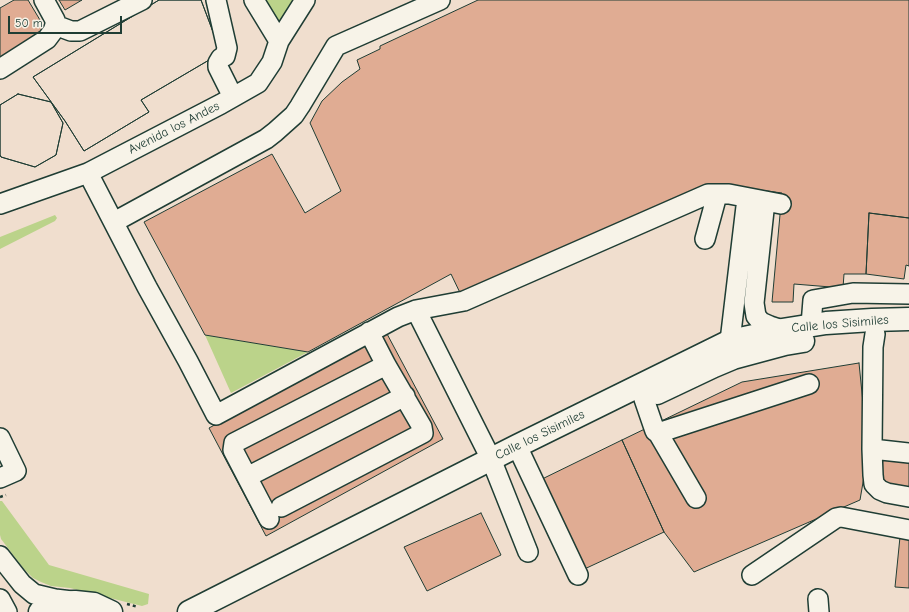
<!DOCTYPE html>
<html>
<head>
<meta charset="utf-8">
<style>
	body { margin:0 }
	#map { position:relative; width:909px; height:612px; overflow:hidden; background:#f0dece; font-family:"Comic Neue",sans-serif }
	canvas { display:block }
	.scale { position:absolute; left:8px; top:16px; width:114px; height:18px; box-sizing:border-box; border:2px solid #1f3d34; border-top:0; padding-left:5px; font-size:12px; line-height:14px; white-space:nowrap; color:#1f3d34; -webkit-text-stroke:3px #f7f3e8; paint-order:stroke }
</style>
</head>
<body>
<div id="map">
<canvas width="909" height="612"></canvas>
<div class="scale">50 m</div>
</div>
<script>
const c = document.querySelector('canvas').getContext('2d');
c.lineJoin = 'round';
function paint(path, color) { c.fillStyle = color; c.fill(path, 'evenodd'); }
const toPath = rows => new Path2D(rows.map(r => 'M' + r).join(''));
function stroke(path, color, width, dash) { c.strokeStyle = color; c.lineWidth = width; c.lineCap = dash ? 'butt' : 'round'; c.setLineDash(dash || []); c.stroke(path); }
function write(font, color, halo, rows, align = 'center') {
  c.font = font + ' "Comic Neue",sans-serif'; c.lineWidth = 4; c.setLineDash([]); c.textBaseline = 'middle'; c.strokeStyle = halo; c.fillStyle = color; for (const [text, x, y, turn = 0] of rows) {
    c.save(); c.translate(x, y); c.rotate((+turn || 0) * Math.PI / 180); c.textAlign = isNaN(turn) ? turn : align; if (halo) c.strokeText(text, 0, 0); c.fillText(text, 0, 0); c.restore();
  }
}
const green = toPath([
	[263,0,293,0,279,22,276,24],
	[55,215,57,218,55,221,0,249,0,237],
	[205,335,308,352,231,393],
	[0,501,2,501,49,565,149,594,148,604,142,606,70,588,51,586,41,582,33,578,24,569,1,539,0,535]
]);
const building = toPath([
	[14,0,28,0,46,30,0,59,0,8,14,0],
	[59,0,82,0,65,10,59,0],
	[159,0,201,0,221,53,141,100,149,112,84,151,65,121,33,77,159,0],
	[159,0,201,0,221,53,141,100,149,112,84,151,65,121,33,77,159,0],
	[478,0,909,0,909,218,869,213,866,274,844,274,843,288,794,284,793,302,772,302,782,193,715,184,463,299,451,274,308,352,205,335,144,222,272,154,305,213,341,191,310,123,322,101,342,82,360,69,357,60,380,49,380,46,478,0],
	[18,94,51,102,63,123,56,155,35,167,1,157,0,155,0,105,18,94],
	[18,94,51,102,63,123,56,155,35,167,1,157,0,155,0,105,18,94],
	[869,213,909,218,909,266,906,265,904,279,866,274,869,213],
	[386,332,443,439,266,536,209,428,386,332],
	[859,363,868,453,860,500,694,572,664,532,622,440,742,382,859,363],
	[622,440,664,532,578,572,536,482,622,440],
	[878,456,909,459,909,495,884,488,878,456],
	[481,513,501,555,427,591,404,547,481,513],
	[900,537,909,538,909,588,895,587,900,537]
]);
const path = toPath([
	[0,497,6,495],
	[127,604,138,607]
]);
const minor = toPath([
	[216,0,227,48,225,56,221,58,218,63,218,67,233,97],
	[254,0,279,41],
	[55,25,71,31,80,31,142,0],
	[0,69,47,39,53,31,55,25,55,20,44,0],
	[88,173,147,287,188,361,216,415,398,317,416,310,464,301,708,194,729,194,781,204],
	[765,201,754,303,756,316,761,322,770,326,782,330],
	[0,204,88,173,221,104,258,83,272,62,279,41,305,0],
	[114,222,266,139,275,132,294,115,300,106,336,46,440,0],
	[705,239,717,195],
	[416,310,491,459,528,552],
	[811,325,813,300,853,293,909,294],
	[875,334,873,347,872,449,909,453],
	[730,341,747,198],
	[644,399,655,431,658,433,809,384],
	[658,433,696,498],
	[0,438,16,471,0,478],
	[517,446,578,575],
	[872,449,873,475,874,484,880,490,887,493,909,497],
	[247,477,405,396],
	[281,507,423,433,422,427,386,365,369,332],
	[269,519,233,450,234,443,386,365],
	[0,556,22,584,34,594,55,599,72,601],
	[752,575,836,518,841,517,909,530],
	[0,599,7,612],
	[818,599,819,612]
]);
const major = toPath([
	[657,393,714,366,733,358,785,344,803,341],
	[40,612,59,604,75,602,94,604,111,612],
	[189,612,517,446,730,341,782,330,826,323,872,320,909,319]
]);
const streetNames = [
	["Avenida los Andes",174,128,-27],
	["Calle los Sisimiles",840,324,-5],
	["Calle los Sisimiles",540,435,-26]
];
paint(green, '#bbd38a');
paint(building, '#e0ac93');
stroke(building, '#1f3d34', 1);
stroke(minor, '#1f3d34', 22);
stroke(major, '#1f3d34', 25);
stroke(path, '#1f3d34', 2.5, [3, 3]);
stroke(minor, '#f7f3e8', 19);
stroke(major, '#f7f3e8', 22);
write('13px', '#1f3d34', '#f7f3e8', streetNames);
</script>
</body>
</html>
